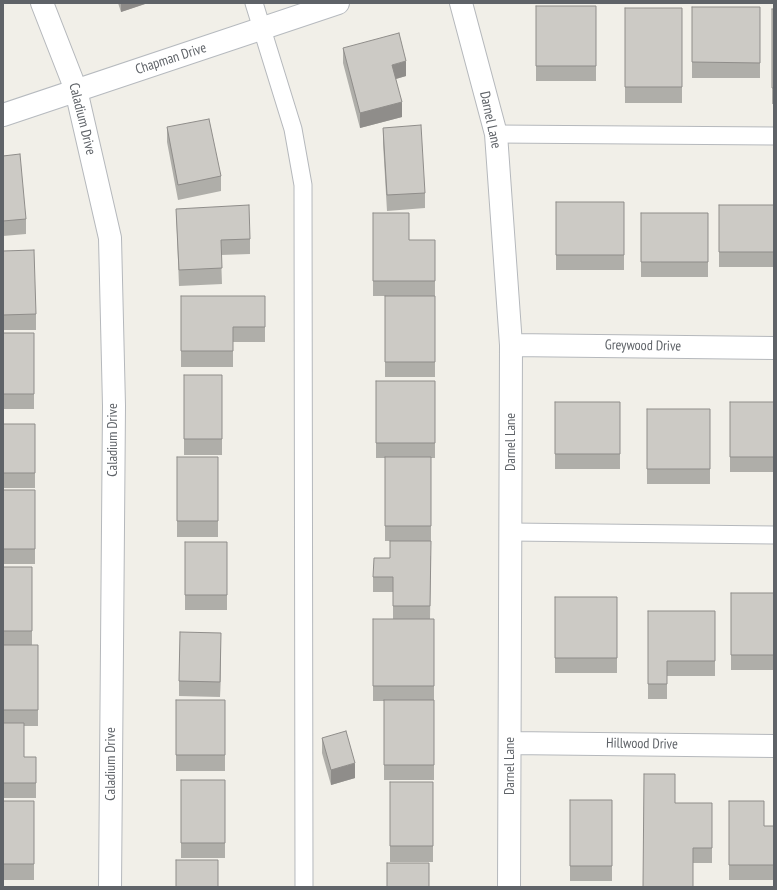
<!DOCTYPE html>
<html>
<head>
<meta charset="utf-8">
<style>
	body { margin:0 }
	#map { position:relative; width:777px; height:890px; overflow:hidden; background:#f1efe8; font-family:"PT Sans Narrow",sans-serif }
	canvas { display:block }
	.frame { position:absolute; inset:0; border:4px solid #5f6368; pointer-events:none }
</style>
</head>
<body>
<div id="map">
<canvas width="777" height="890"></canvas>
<div class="frame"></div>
</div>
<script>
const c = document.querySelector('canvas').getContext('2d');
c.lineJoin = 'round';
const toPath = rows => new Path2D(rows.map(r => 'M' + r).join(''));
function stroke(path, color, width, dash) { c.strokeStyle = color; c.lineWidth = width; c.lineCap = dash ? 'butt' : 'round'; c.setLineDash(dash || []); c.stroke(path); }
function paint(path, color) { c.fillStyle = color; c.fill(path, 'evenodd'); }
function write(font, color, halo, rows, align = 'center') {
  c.font = font + ' "PT Sans Narrow",sans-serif'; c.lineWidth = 3; c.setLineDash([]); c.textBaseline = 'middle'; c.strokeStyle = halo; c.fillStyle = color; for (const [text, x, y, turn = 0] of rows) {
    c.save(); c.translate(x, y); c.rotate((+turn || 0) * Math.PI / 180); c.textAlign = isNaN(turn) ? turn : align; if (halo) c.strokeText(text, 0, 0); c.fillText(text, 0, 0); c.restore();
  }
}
const lane = toPath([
	[254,3,293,129,303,185,304,887],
	[496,134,774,136],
	[511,532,774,535]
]);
const street = toPath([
	[42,3,76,90,110,238,114,406,110,887],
	[461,3,496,134,511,345,509,887],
	[511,345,774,348],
	[510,743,774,746]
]);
const secondary = toPath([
	[3,115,338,3]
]);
const wall = toPath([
	[118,3,148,3,121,12],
	[536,6,596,6,596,81,536,81],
	[692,7,760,7,760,78,692,78],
	[625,8,682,8,682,103,625,103],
	[772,9,774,9,774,104,772,104],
	[343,48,406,76,396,79,402,117,360,128,343,63],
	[167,127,221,176,221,191,178,200,167,142],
	[383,128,425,193,425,208,387,211,383,143],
	[3,156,26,219,26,234,3,236],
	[556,202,624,202,624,270,556,270],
	[719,205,774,205,774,267,719,267],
	[176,209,250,239,250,254,221,255,222,284,179,286],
	[373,213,409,240,435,240,435,377,385,377,385,296,373,296],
	[641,213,708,213,708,277,641,277],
	[3,251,36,314,36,330,3,330],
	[181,296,265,296,265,342,233,342,233,367,181,367],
	[3,333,34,333,34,409,3,409],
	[184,375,222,375,222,455,184,455],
	[376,381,435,381,435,458,431,458,431,541,395,541,431,556,430,619,434,619,434,780,384,780,384,701,373,701,373,619,393,619,393,592,373,592,373,577,390,558,390,541,385,541,385,458,376,458],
	[555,402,620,402,620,469,555,469],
	[730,402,774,402,774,472,730,472],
	[647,409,710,409,710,484,647,484],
	[3,424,35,424,35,488,3,488],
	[177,457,218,457,218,537,177,537],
	[3,490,35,490,35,564,3,564],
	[185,542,227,542,227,610,185,610],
	[3,567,32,567,32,645,38,645,38,726,24,726,24,757,36,757,36,798,3,798],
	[731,593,774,593,774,670,731,670],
	[555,597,617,597,617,673,555,673],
	[648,611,715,611,715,676,667,676,667,699,648,699],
	[221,648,220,697,179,696,179,681],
	[176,700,225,700,225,771,176,771],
	[322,738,355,778,331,785,322,753],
	[181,780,225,780,225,858,181,858],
	[390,782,433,782,433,862,390,862],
	[570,800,612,800,612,881,570,881],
	[3,801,34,801,34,880,3,880],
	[729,801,764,826,774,826,774,880,729,880],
	[675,803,712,803,712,863,693,863]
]);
const shadedWall = toPath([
	[121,3,148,3,121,12],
	[406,61,406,76,392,80,392,65],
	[402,102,402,117,360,128,360,113],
	[221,633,221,648,220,697,220,682],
	[355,763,355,778,331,785,331,770]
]);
const building = toPath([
	[536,6,596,6,596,66,536,66,536,6],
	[692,7,760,7,760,63,692,62,692,7],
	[625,8,682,8,682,87,625,87,625,8],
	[772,9,774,9,774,88,772,88,772,9],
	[399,33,406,61,392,65,402,102,360,113,343,48,399,33],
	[209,119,221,176,178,185,167,127,209,119],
	[421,125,425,193,387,195,383,128,421,125],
	[20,154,26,219,3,221,3,156,20,154],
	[556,202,624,202,624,255,556,255,556,202],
	[249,205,250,239,221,240,222,268,179,270,176,209,249,205],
	[719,205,774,205,774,252,719,252,719,205],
	[373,213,409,213,409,240,435,240,435,281,373,281,373,213],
	[641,213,708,213,708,262,641,262,641,213],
	[34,250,36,314,3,315,3,251,34,250],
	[181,296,265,296,265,327,233,327,233,351,181,351,181,296],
	[385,296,435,296,435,362,385,362,385,296],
	[3,333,34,333,34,394,3,394,3,333],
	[184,375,222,375,222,439,184,439,184,375],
	[376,381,435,381,435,443,376,443,376,381],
	[555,402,620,402,620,454,555,454,555,402],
	[730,402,774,402,774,457,730,457,730,402],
	[647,409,710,409,710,469,647,469,647,409],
	[3,424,35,424,35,473,3,473,3,424],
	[177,457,218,457,218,521,177,521,177,457],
	[385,457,431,457,431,526,385,526,385,457],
	[3,490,35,490,35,549,3,549,3,490],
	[390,541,431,541,430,606,393,606,393,577,373,577,374,558,390,558,390,541],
	[185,542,227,542,227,595,185,595,185,542],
	[3,567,32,567,32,631,3,631,3,567],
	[731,593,774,593,774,655,731,655,731,593],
	[555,597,617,597,617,658,555,658,555,597],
	[648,611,715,611,715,661,667,661,667,684,648,684,648,611],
	[373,619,434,619,434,686,373,686,373,619],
	[180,632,221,633,220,682,179,681,180,632],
	[3,645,38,645,38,710,3,710,3,645],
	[176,700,225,700,225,755,176,755,176,700],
	[384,700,434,700,434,765,384,765,384,700],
	[3,723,24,723,24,757,36,757,36,783,3,783,3,723],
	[346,731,355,763,331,770,322,738,346,731],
	[644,774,675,774,675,803,712,803,712,848,693,848,693,887,643,887,644,774],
	[181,780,225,780,225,843,181,843,181,780],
	[390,782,433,782,433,846,390,846,390,782],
	[570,800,612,800,612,866,570,866,570,800],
	[3,801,34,801,34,864,3,864,3,801],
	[729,801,764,801,764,826,774,826,774,865,729,865,729,801],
	[176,860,218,860,218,887,176,887,176,860],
	[387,863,429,863,429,887,387,887,387,863]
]);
const streetNames = [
	["Chapman Drive",171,59,-18],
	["Caladium Drive",82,119,76],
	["Darnel Lane",490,120,78],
	["Greywood Drive",643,346,1],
	["Caladium Drive",113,440,-90],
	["Darnel Lane",511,442,-90],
	["Hillwood Drive",642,744,1],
	["Caladium Drive",111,764,-90],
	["Darnel Lane",510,766,-90]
];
stroke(lane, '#b5b8bc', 19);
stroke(street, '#b5b8bc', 24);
stroke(secondary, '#b6babf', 24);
stroke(lane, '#fff', 17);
stroke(street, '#fff', 22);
stroke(secondary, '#fff', 22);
paint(wall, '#afaea9');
paint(shadedWall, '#8f8d8a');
paint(building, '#cccac5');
stroke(building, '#8f8d8a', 1);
write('14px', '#5f6368', '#fff', streetNames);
</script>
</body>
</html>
